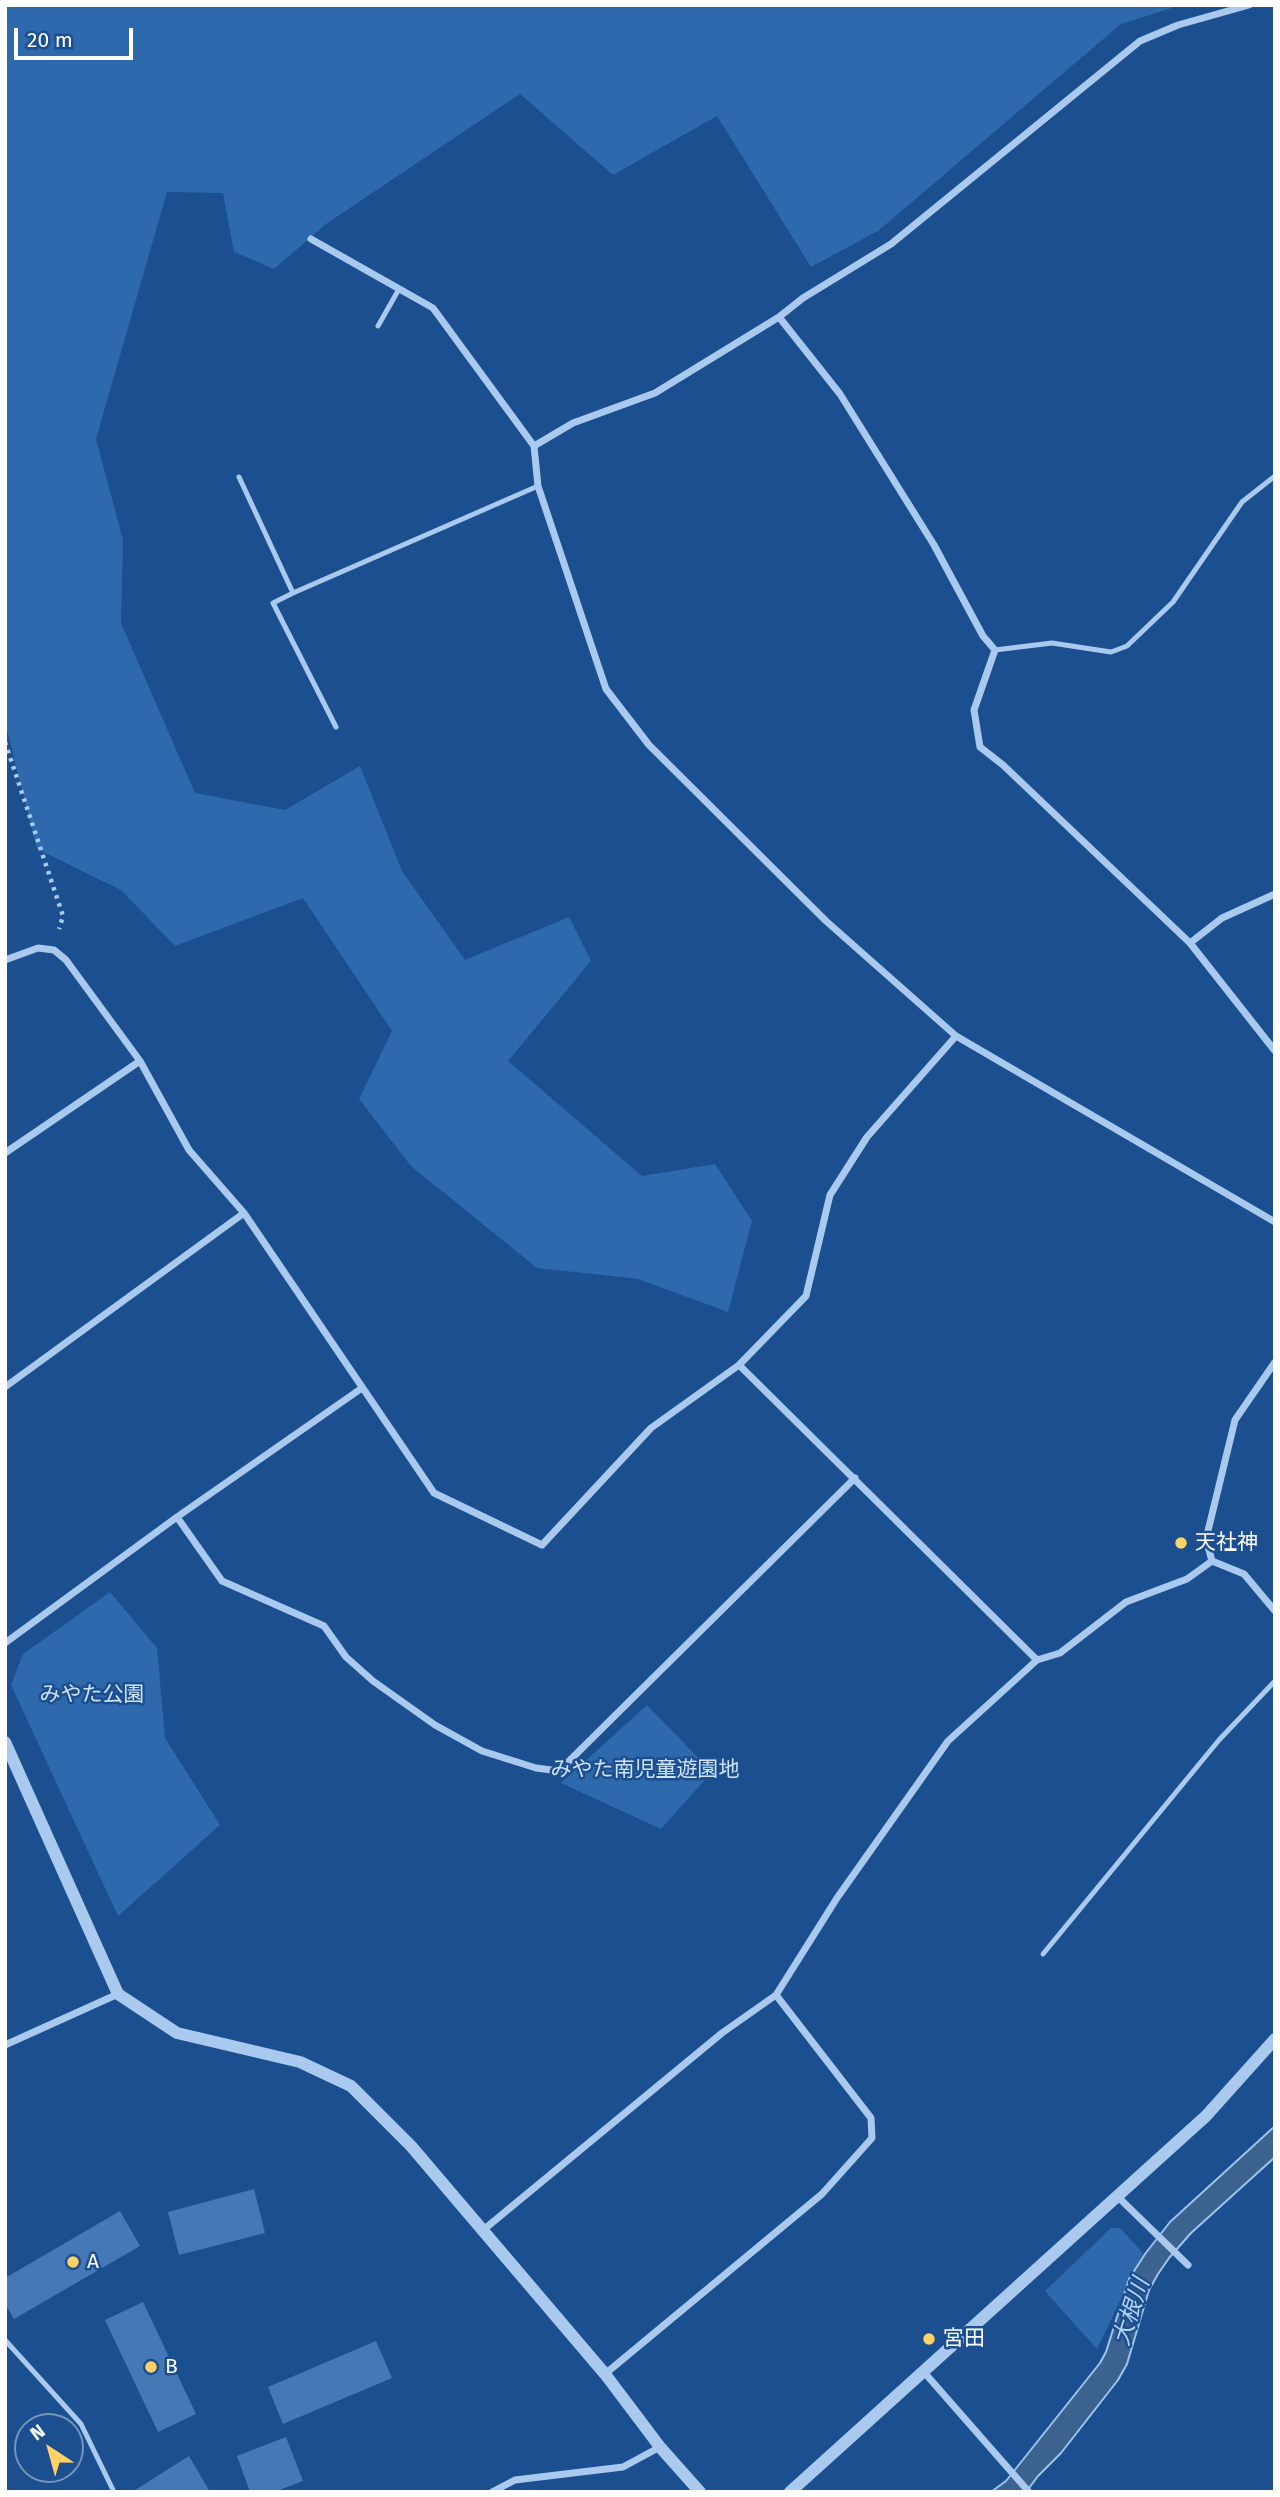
<!DOCTYPE html>
<html>
<head>
<meta charset="utf-8">
<style>
	body { margin:0 }
	#map { position:relative; width:1280px; height:2497px; overflow:hidden; background:#1b4f8f; font-family:"Fira Sans",sans-serif }
	canvas { display:block }
	.frame { position:absolute; inset:0; border:7px solid #fff; pointer-events:none }
	.north { position:absolute; left:14px; top:2413px; width:70px; height:70px; box-sizing:border-box; background:#1b4f8f; border:2px solid #7695bc; border-radius:50%; rotate:324deg; font-size:19px; font-weight:700; line-height:28px; text-align:center; color:#fff }
	.north::after { content:''; display:block; margin:auto; width:24px; height:32px; background:#ffd166; clip-path:polygon(50% 0,100% 100%,50% 72%,0 100%) }
	.scale { position:absolute; left:14px; top:28px; width:119px; height:32px; box-sizing:border-box; border:4px solid #fff; border-top:0; padding-left:9px; font-size:21px; line-height:24px; white-space:nowrap; color:#fff; -webkit-text-stroke:5px #1b4f8f; paint-order:stroke }
</style>
</head>
<body>
<div id="map">
<canvas width="1280" height="2497"></canvas>
<div class="frame"></div>
<div class="north">N</div>
<div class="scale">20 m</div>
</div>
<script>
const c = document.querySelector('canvas').getContext('2d');
c.lineJoin = 'round';
function paint(path, color) { c.fillStyle = color; c.fill(path, 'evenodd'); }
const toPath = rows => new Path2D(rows.map(r => 'M' + r).join(''));
function stroke(path, color, width, dash) { c.strokeStyle = color; c.lineWidth = width; c.lineCap = dash ? 'butt' : 'round'; c.setLineDash(dash || []); c.stroke(path); }
function write(font, color, halo, rows, align = 'center') {
  c.font = font + ' "Fira Sans","Noto Sans JP",sans-serif'; c.lineWidth = 5; c.setLineDash([]); c.textBaseline = 'middle'; c.strokeStyle = halo; c.fillStyle = color; for (const [text, x, y, turn = 0] of rows) {
    c.save(); c.translate(x, y); c.rotate((+turn || 0) * Math.PI / 180); c.textAlign = isNaN(turn) ? turn : align; if (halo) c.strokeText(text, 0, 0); c.fillText(text, 0, 0); c.restore();
  }
}
const green = toPath([
	[5,5,1181,5,1121,24,878,231,811,267,717,116,613,175,520,94,326,224,274,269,234,252,223,193,167,192,96,439,123,540,121,623,195,793,285,810,360,766,402,871,465,960,569,917,591,961,508,1061,642,1176,715,1164,752,1221,728,1312,638,1279,537,1268,411,1166,359,1099,392,1031,303,898,175,946,121,890,37,849,5,722],
	[110,1592,157,1648,165,1738,220,1825,118,1916,11,1685,23,1654],
	[647,1705,712,1772,661,1829,561,1783],
	[1111,2228,1120,2228,1143,2253,1097,2349,1045,2291]
]);
const water = toPath([
	[1275,2126,1275,2157,1191,2233,1169,2258,1158,2274,1149,2290,1127,2364,1118,2380,1061,2453,1038,2476,1026,2492,991,2492,1006,2481,1100,2363,1106,2352,1129,2279,1145,2254,1170,2222,1275,2126]
]);
const building = toPath([
	[254,2189,265,2233,179,2255,168,2212],
	[120,2211,140,2246,14,2319,5,2304,5,2278],
	[143,2302,196,2414,158,2432,105,2320],
	[376,2341,392,2378,283,2424,268,2387],
	[286,2437,303,2481,274,2492,250,2492,237,2456],
	[189,2456,210,2492,132,2492]
]);
const path = toPath([
	[5,742,63,916,59,929]
]);
const service = toPath([
	[378,326,399,289],
	[239,477,293,593,538,486],
	[293,593,273,603,336,727],
	[995,650,1052,643,1111,652,1127,646,1173,602,1242,502,1275,476],
	[1043,1954,1219,1740,1275,1681],
	[5,2340,81,2424,114,2492]
]);
const minor = toPath([
	[1249,5,1178,25,1140,41,891,244,803,298,779,317,655,393,573,423,534,446,538,486,606,689,649,745,826,921,956,1036,1275,1222],
	[311,239,433,308,534,446],
	[779,317,840,394,934,545,983,636,995,650,974,710,980,747,1003,765,1190,943,1275,1051],
	[1190,943,1222,918,1275,894],
	[5,960,38,948,54,950,66,960,140,1061,189,1150,244,1213,434,1493,542,1545,651,1428,739,1365,806,1296,830,1195,867,1137,956,1036],
	[5,1153,140,1061],
	[1275,1362,1235,1420,1206,1539,1212,1561,1244,1574,1275,1611],
	[739,1365,1037,1660],
	[5,1387,244,1213],
	[177,1517,222,1581,324,1626,346,1657,373,1681,435,1725,482,1751,536,1768,559,1771,855,1478],
	[5,1643,177,1517,362,1388],
	[5,2045,118,1994],
	[1117,2196,1188,2265],
	[482,2231,722,2033,776,1995,837,1898,948,1741,1037,1660,1060,1653,1126,1602,1187,1579,1212,1561],
	[923,2371,1029,2492],
	[605,2374,822,2194,872,2138,871,2118,776,1995],
	[492,2492,515,2480,623,2467,660,2447]
]);
const tertiary = toPath([
	[5,1742,118,1994,177,2033,300,2062,351,2086,411,2146,605,2374,660,2447,700,2492],
	[790,2492,1206,2116,1275,2039]
]);
const markers = [
	[1181,1543,7,"#ffd166"],
	[73,2262,7,"#ffd166"],
	[929,2339,7,"#ffd166"],
	[151,2367,7,"#ffd166"]
];
const poiNames = [
	["天社神",1195,1543],
	["A",87,2262],
	["宮田",943,2339],
	["B",165,2367]
];
const parkNames = [
	["みやた公園",92,1695],
	["みやた南児童遊園地",645,1770]
];
const waterNames = [
	["大根川",1132,2312,-72]
];
paint(green, '#2e69ad');
paint(water, '#3c6290');
stroke(water, '#9cc4f0', 2);
paint(building, '#4478b7');
stroke(path, '#a9c9ee', 4.5, [3.5, 5]);
stroke(service, '#a9c9ee', 5);
stroke(minor, '#a9c9ee', 7);
stroke(tertiary, '#a9c9ee', 12);
for (const [x, y, r, color] of markers) { const dot = new Path2D(); dot.arc(x, y, r, 0, 2 * Math.PI); c.fillStyle = color; c.fill(dot); stroke(dot, '#1b4f8f', 2.5); }
write('21px', '#fff', '#1b4f8f', poiNames, 'left');
write('21px', '#cfe3fa', '#1b4f8f', parkNames);
write('italic 23px', '#b5d3f5', '#1b4f8f', waterNames);
</script>
</body>
</html>
